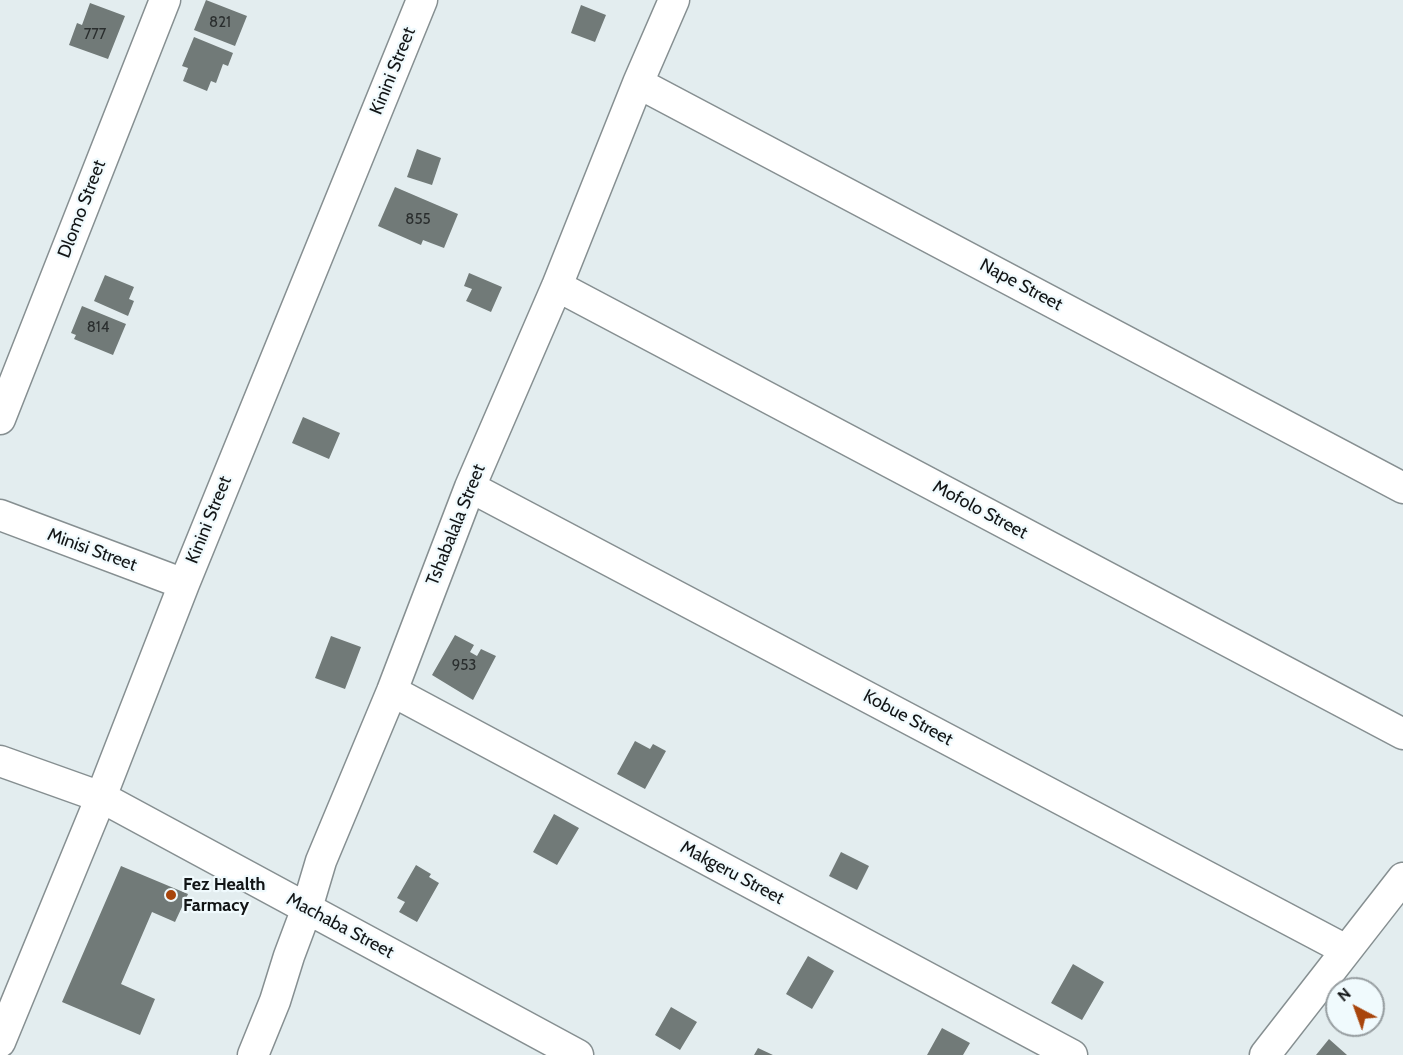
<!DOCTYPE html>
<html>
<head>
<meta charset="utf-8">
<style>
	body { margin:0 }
	#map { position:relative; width:1403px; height:1055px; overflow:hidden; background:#e3edef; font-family:Cabin,sans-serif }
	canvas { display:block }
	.north { position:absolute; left:1325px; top:977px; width:60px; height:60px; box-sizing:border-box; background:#f0fafd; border:2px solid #979ea1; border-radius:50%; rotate:319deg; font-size:16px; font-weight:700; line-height:24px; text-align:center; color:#121516 }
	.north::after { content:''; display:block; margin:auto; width:21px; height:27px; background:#a8450c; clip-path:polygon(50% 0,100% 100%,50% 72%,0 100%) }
</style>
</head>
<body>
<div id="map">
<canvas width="1403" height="1055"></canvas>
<div class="north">N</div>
</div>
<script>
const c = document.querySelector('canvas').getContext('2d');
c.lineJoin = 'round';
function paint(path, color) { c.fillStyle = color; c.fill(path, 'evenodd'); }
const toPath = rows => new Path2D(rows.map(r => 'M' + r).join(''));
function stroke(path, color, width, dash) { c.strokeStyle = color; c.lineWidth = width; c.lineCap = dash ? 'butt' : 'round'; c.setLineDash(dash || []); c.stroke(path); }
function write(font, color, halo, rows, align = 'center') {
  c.font = font + ' Cabin,sans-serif'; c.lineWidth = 4.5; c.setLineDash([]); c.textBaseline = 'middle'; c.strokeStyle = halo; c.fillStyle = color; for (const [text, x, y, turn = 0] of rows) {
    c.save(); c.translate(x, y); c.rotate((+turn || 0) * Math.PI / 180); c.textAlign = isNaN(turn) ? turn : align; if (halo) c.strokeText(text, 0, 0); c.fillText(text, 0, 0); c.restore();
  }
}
const building = toPath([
	[206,0,247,16,235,46,194,30],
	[90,3,125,16,108,59,69,45,77,23,82,25],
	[581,5,606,15,595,42,571,33],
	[194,37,233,53,228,66,223,64,216,83,211,81,207,91,183,81,188,68,182,66],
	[417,149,441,158,432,185,407,177],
	[395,187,458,214,444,248,423,240,421,245,378,226],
	[469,273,502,287,491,312,466,301,472,289,464,286],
	[105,275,134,287,129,299,134,301,128,316,94,301],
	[82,306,126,324,113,355,74,339,76,335,71,333],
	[303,417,340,433,329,459,292,443],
	[455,635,474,645,470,652,477,656,481,649,496,656,473,700,432,675],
	[331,636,361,647,345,689,315,678],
	[635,741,650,749,653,744,666,751,645,789,617,774],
	[554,814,579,828,557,865,533,852],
	[841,852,869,866,857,890,829,876],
	[416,865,431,874,429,877,439,883,417,922,399,912,405,902,397,898],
	[121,866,188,894,175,922,152,912,121,984,155,999,140,1035,62,1002],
	[808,956,834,971,812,1009,786,994],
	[1073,964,1104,982,1082,1020,1051,1003],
	[671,1007,697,1022,680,1050,655,1035],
	[942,1028,970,1043,963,1055,927,1055],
	[1329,1039,1347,1055,1316,1055],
	[758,1048,773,1055,754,1055]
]);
const minor = toPath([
	[638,83,1403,488],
	[557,286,1403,734],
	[0,419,165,0],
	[470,487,1346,950],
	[0,515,184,584],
	[392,691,1072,1055],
	[0,761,101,797,578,1055],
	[0,1042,101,797,184,584,422,0],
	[253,1055,275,1001,289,956,307,908,321,861,392,691,470,487,557,286,638,83,674,0],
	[1265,1055,1403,878]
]);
const markers = [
	[171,895,6,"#a8450c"]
];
const numberNames = [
	["821",220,23],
	["777",95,35],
	["855",418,220],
	["814",98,328],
	["953",464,666]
];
const streetNames = [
	["Kinini Street",393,71,-68],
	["Dlomo Street",82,209,-69],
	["Nape Street",1021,285,28],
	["Mofolo Street",980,510,28],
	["Kinini Street",209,520,-68],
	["Tshabalala Street",456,525,-68],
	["Minisi Street",92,550,20],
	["Kobue Street",908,718,28],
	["Makgeru Street",732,873,28],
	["Machaba Street",340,926,28]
];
const poiNames = [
	["Fez Health",183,885],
	["Farmacy",183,906]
];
paint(building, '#717a78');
stroke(minor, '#868f91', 33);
stroke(minor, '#fff', 30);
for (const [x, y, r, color] of markers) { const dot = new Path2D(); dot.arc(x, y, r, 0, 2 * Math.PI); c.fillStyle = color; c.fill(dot); stroke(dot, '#f0fafd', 2); }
write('15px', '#2a2e2e', null, numberNames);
write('18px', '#121516', '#f0fafd', streetNames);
write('bold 18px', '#121516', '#f0fafd', poiNames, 'left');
</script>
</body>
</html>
